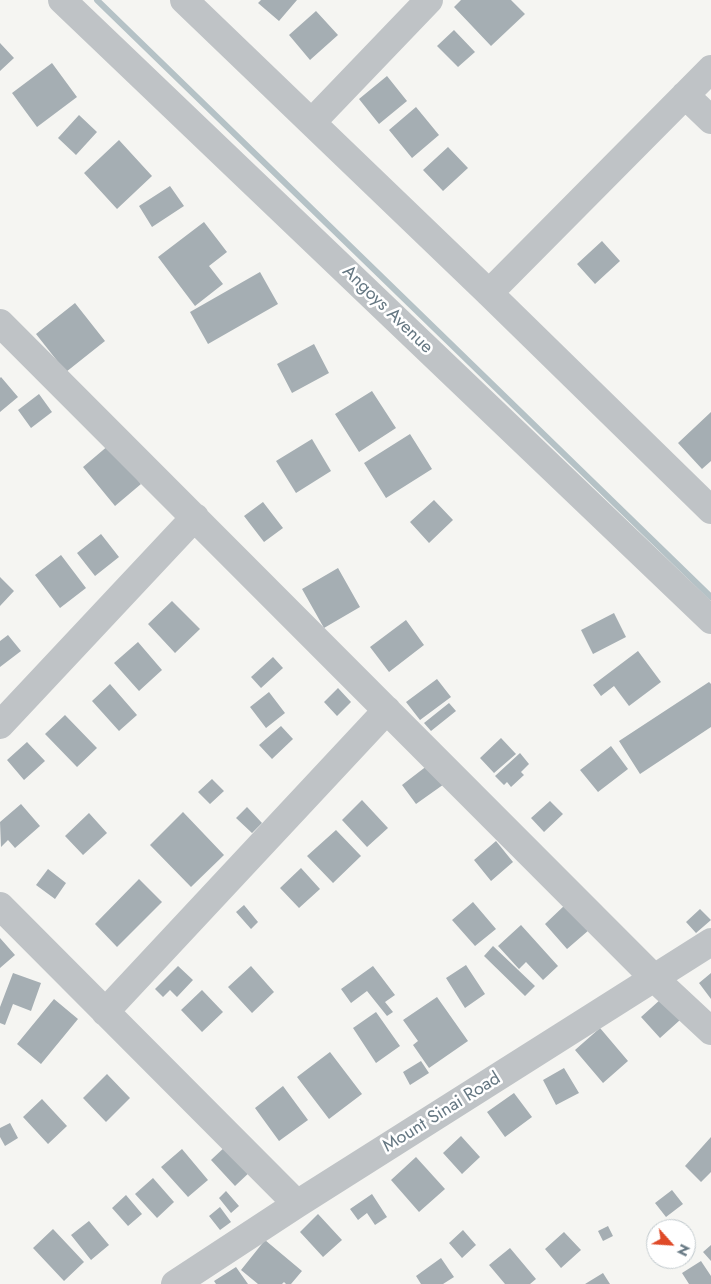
<!DOCTYPE html>
<html>
<head>
<meta charset="utf-8">
<style>
	body { margin:0 }
	#map { position:relative; width:711px; height:1284px; overflow:hidden; background:#f5f5f2; font-family:Jost,sans-serif }
	canvas { display:block }
	.north { position:absolute; left:646px; top:1219px; width:50px; height:50px; box-sizing:border-box; background:#fff; border:1px solid #c1c9cd; border-radius:50%; rotate:116deg; font-size:14px; font-weight:700; line-height:20px; text-align:center; color:#657782 }
	.north::after { content:''; display:block; margin:auto; width:18px; height:22px; background:#df4a28; clip-path:polygon(50% 0,100% 100%,50% 72%,0 100%) }
</style>
</head>
<body>
<div id="map">
<canvas width="711" height="1284"></canvas>
<div class="north">N</div>
</div>
<script>
const c = document.querySelector('canvas').getContext('2d');
c.lineJoin = 'round';
const toPath = rows => new Path2D(rows.map(r => 'M' + r).join(''));
function stroke(path, color, width, dash) { c.strokeStyle = color; c.lineWidth = width; c.lineCap = dash ? 'butt' : 'round'; c.setLineDash(dash || []); c.stroke(path); }
function paint(path, color) { c.fillStyle = color; c.fill(path, 'evenodd'); }
function write(font, color, halo, rows, align = 'center') {
  c.font = font + ' Jost,sans-serif'; c.lineWidth = 5; c.setLineDash([]); c.textBaseline = 'middle'; c.strokeStyle = halo; c.fillStyle = color; for (const [text, x, y, turn = 0] of rows) {
    c.save(); c.translate(x, y); c.rotate((+turn || 0) * Math.PI / 180); c.textAlign = isNaN(turn) ? turn : align; if (halo) c.strokeText(text, 0, 0); c.fillText(text, 0, 0); c.restore();
  }
}
const stream = toPath([
	[97,0,711,597]
]);
const building = toPath([
	[261,0,297,0,279,21,258,3],
	[461,0,511,0,525,14,491,46,454,7],
	[316,11,338,35,310,60,289,35],
	[454,30,475,52,458,67,437,46],
	[0,43,14,58,0,71],
	[52,63,77,97,37,127,12,93],
	[387,76,407,101,379,124,359,99],
	[416,107,439,135,412,158,389,130],
	[79,115,97,132,76,155,58,138],
	[119,140,152,176,117,209,84,173],
	[448,147,468,168,443,191,423,170],
	[170,186,184,206,152,227,139,206],
	[204,222,227,252,209,266,223,284,195,306,158,257],
	[602,241,620,261,595,284,577,264],
	[260,272,278,304,208,344,190,312],
	[75,303,105,341,66,372,36,334],
	[314,344,329,373,292,393,277,364],
	[1,377,18,397,0,412,0,378],
	[372,391,396,428,359,452,335,414],
	[39,394,52,412,31,428,18,410],
	[711,412,711,461,702,469,678,443],
	[410,434,432,469,386,498,364,463],
	[312,439,331,471,296,493,276,461],
	[109,445,141,484,115,506,83,467],
	[434,500,453,520,429,543,410,522],
	[263,502,283,528,264,542,244,516],
	[101,534,119,557,95,576,77,553],
	[61,555,86,588,60,608,35,575],
	[338,568,360,607,324,628,302,589],
	[0,577,14,591,0,606],
	[172,601,200,629,175,653,148,624],
	[614,613,626,637,593,654,581,630],
	[406,620,424,645,389,672,370,647],
	[8,635,21,651,0,667,0,641],
	[138,642,162,670,139,691,114,663],
	[638,651,661,682,629,706,614,686,601,696,593,685],
	[273,657,283,668,261,688,251,677],
	[437,679,451,697,420,720,406,702],
	[709,682,711,684,711,727,640,774,619,741],
	[110,684,137,715,119,731,92,701],
	[338,688,351,702,337,716,324,702],
	[269,692,285,713,266,728,250,707],
	[449,703,456,711,431,731,424,723],
	[65,715,97,748,77,767,45,734],
	[281,726,293,739,272,759,259,745],
	[501,738,516,754,494,773,480,758],
	[27,742,45,761,24,780,7,760],
	[611,746,628,769,598,792,580,770],
	[520,753,529,764,521,772,524,775,511,787,507,782,504,785,495,776],
	[432,762,447,782,416,804,402,785],
	[212,779,224,791,210,804,198,792],
	[362,800,388,828,367,847,342,820],
	[550,801,563,814,544,832,531,818],
	[21,804,40,826,15,848,8,840,1,847,0,822],
	[247,807,262,823,252,833,236,818],
	[183,812,224,855,191,887,150,845],
	[89,813,107,833,83,855,65,836],
	[336,830,361,856,333,883,307,856],
	[496,841,513,862,491,881,474,860],
	[301,868,320,889,299,908,280,888],
	[48,869,66,883,55,899,36,885],
	[139,879,162,902,117,947,95,924],
	[473,902,496,929,475,946,452,920],
	[566,904,589,930,567,949,545,924],
	[244,905,258,922,251,929,236,912],
	[700,909,711,920,696,933,686,922],
	[521,925,558,966,543,980,526,962,519,969,498,946],
	[0,938,15,955,0,968],
	[493,946,535,986,525,996,484,956],
	[466,965,485,994,465,1008,446,978],
	[178,966,193,980,177,997,170,990,163,997,155,989],
	[251,966,274,992,252,1013,228,987],
	[373,966,395,995,385,1002,393,1012,387,1016,367,991,351,1003,341,989],
	[13,973,41,983,31,1011,13,1004,5,1025,0,1023,0,1007],
	[711,973,711,999,699,983],
	[202,990,223,1012,202,1032,181,1010],
	[437,997,468,1041,429,1068,413,1045,418,1041,403,1020],
	[54,999,78,1019,41,1064,17,1044],
	[661,999,680,1020,660,1038,641,1017],
	[376,1012,400,1046,376,1063,353,1028],
	[600,1028,628,1061,603,1083,575,1050],
	[330,1052,362,1094,329,1119,297,1077],
	[421,1061,429,1073,410,1085,403,1072],
	[564,1068,579,1093,556,1105,543,1080],
	[107,1074,130,1098,106,1122,83,1098],
	[283,1086,308,1120,279,1141,255,1108],
	[514,1093,532,1117,505,1137,487,1112],
	[42,1099,67,1126,48,1144,23,1117],
	[10,1123,18,1138,5,1146,0,1137,0,1128],
	[461,1136,480,1157,462,1174,443,1153],
	[711,1137,711,1172,701,1182,685,1166],
	[228,1144,252,1170,235,1186,211,1160],
	[182,1149,208,1180,188,1197,161,1167],
	[416,1157,445,1189,419,1212,391,1180],
	[153,1178,174,1202,157,1218,135,1194],
	[672,1190,683,1204,666,1217,655,1203],
	[226,1191,239,1206,231,1213,219,1198],
	[372,1194,387,1217,375,1225,367,1213,358,1220,350,1209],
	[126,1195,142,1214,128,1226,112,1208],
	[220,1207,231,1222,220,1230,209,1216],
	[318,1214,342,1240,323,1257,300,1232],
	[89,1221,109,1245,91,1260,71,1235],
	[608,1226,613,1236,603,1241,598,1231],
	[53,1229,84,1262,64,1281,33,1248],
	[463,1230,476,1245,462,1258,449,1243],
	[564,1232,581,1250,561,1268,545,1249],
	[265,1240,302,1271,291,1284,286,1284,284,1282,282,1284,258,1284,241,1270],
	[711,1245,711,1261,703,1252],
	[510,1248,536,1279,530,1284,505,1284,489,1265],
	[441,1258,454,1277,443,1284,421,1284,416,1276],
	[701,1261,711,1276,711,1284,689,1284,682,1273],
	[236,1267,248,1284,216,1284,214,1281],
	[603,1273,610,1284,585,1284]
]);
const minor = toPath([
	[62,0,711,620],
	[184,0,489,293,711,510],
	[685,95,711,120],
	[312,122,429,0],
	[489,293,711,69],
	[0,323,655,979,711,1031],
	[0,725,195,517],
	[0,906,297,1204],
	[105,1012,387,710],
	[175,1284,297,1204,711,942]
]);
const streetNames = [
	["Angoys Avenue",387,310,44],
	["Mount Sinai Road",442,1113,-32]
];
stroke(stream, '#b5c2c6', 6);
paint(building, '#a5aeb3');
stroke(minor, '#bfc3c6', 28);
write('18px', '#657782', '#fff', streetNames);
</script>
</body>
</html>
